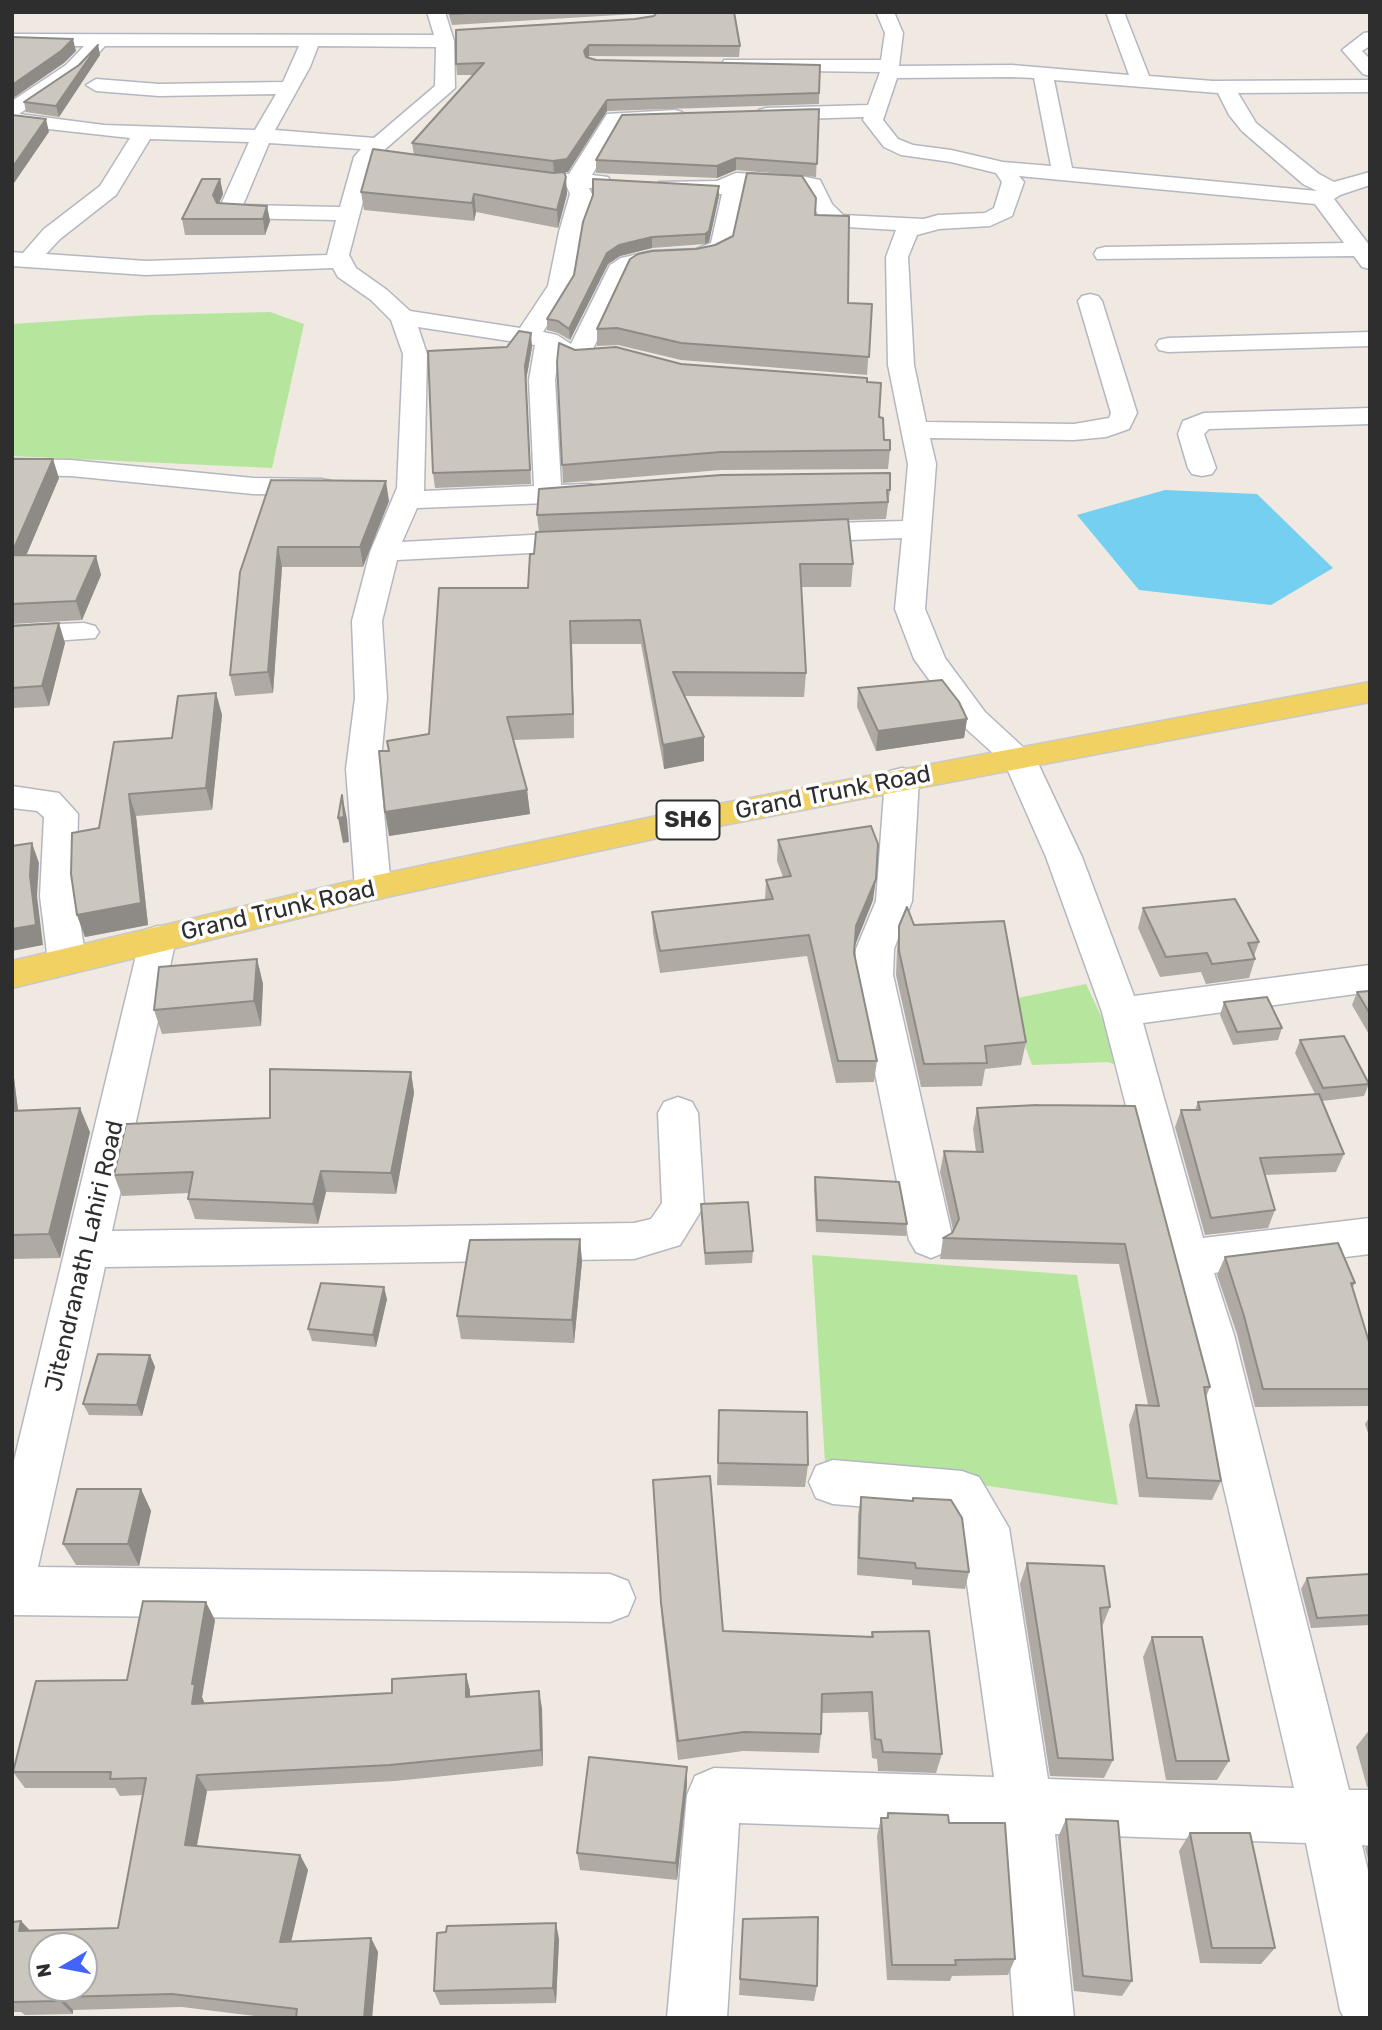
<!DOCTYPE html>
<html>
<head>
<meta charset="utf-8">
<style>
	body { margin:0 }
	#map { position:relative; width:1382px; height:2030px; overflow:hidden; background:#efe9e1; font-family:Rubik,sans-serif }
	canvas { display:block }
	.frame { position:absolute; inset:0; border:14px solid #2e2e2e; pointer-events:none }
	.north { position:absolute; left:28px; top:1932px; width:70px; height:70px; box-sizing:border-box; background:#fff; border:2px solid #ababab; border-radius:50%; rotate:260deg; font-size:19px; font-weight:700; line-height:28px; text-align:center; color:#2e2e2e }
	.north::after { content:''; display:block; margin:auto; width:24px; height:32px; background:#4264fb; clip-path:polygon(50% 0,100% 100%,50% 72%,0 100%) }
</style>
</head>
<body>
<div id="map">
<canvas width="1382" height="2030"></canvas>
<div class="frame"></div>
<div class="north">N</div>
</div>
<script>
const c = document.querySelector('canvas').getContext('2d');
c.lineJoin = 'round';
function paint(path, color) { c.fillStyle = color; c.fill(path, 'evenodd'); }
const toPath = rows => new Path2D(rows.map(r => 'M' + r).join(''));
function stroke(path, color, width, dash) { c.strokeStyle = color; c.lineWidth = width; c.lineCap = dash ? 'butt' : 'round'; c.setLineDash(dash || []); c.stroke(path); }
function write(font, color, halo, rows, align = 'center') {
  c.font = font + ' Rubik,sans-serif'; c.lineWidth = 7; c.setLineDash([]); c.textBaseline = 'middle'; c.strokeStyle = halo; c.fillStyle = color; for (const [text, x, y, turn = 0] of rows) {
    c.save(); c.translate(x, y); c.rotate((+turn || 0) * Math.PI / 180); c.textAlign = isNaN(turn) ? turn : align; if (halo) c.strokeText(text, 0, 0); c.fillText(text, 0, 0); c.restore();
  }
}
const green = toPath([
	[270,312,304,324,272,468,12,456,12,324,150,315],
	[1086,984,1126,1069,1108,1062,1032,1065,1008,1000],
	[812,1255,1077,1275,1118,1505,825,1462]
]);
const water = toPath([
	[1165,490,1257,494,1333,568,1271,605,1139,590,1077,515]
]);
const minor = toPath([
	[427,12,445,12,454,41,455,88,374,159,349,255,356,268,387,290,410,311,520,328,548,286,559,232,570,194,567,187,554,188,507,182,504,177,507,172,569,174,607,114,675,110,682,112,685,116,682,120,675,122,621,124,592,175,608,177,611,182,608,187,589,188,592,194,591,205,581,232,572,286,543,332,557,335,571,344,610,265,621,258,652,251,696,249,711,243,722,194,667,193,659,192,656,187,659,182,717,181,736,173,801,176,820,180,832,204,843,215,924,219,938,215,985,213,994,208,1002,182,996,173,951,162,901,155,884,147,863,120,864,117,766,120,759,118,756,114,759,110,766,108,868,105,880,72,731,70,724,68,722,64,724,60,881,60,885,33,876,12,894,12,903,33,899,66,1012,65,1129,75,1106,12,1124,12,1149,76,1213,81,1370,80,1370,92,1238,93,1256,123,1319,174,1334,182,1370,172,1370,185,1340,195,1334,199,1370,246,1370,269,1362,267,1354,256,1097,259,1094,254,1097,249,1105,247,1344,243,1315,204,1019,176,1024,182,1012,216,990,226,939,229,917,235,908,257,914,365,926,422,1074,424,1109,418,1111,413,1078,301,1082,296,1090,294,1098,296,1102,301,1137,413,1129,429,1106,437,1074,440,930,438,936,464,925,609,945,658,985,712,1036,759,1082,857,1134,996,1370,965,1370,992,1143,1023,1203,1238,1370,1218,1370,1254,1214,1273,1234,1335,1349,1790,1370,1790,1370,1846,1362,1845,1370,1879,1370,2018,1344,2018,1340,2010,1306,1843,1055,1834,1074,2018,1014,2018,1000,1832,739,1823,727,2018,667,2018,687,1795,695,1776,714,1768,994,1777,960,1534,948,1514,833,1504,816,1498,809,1482,816,1466,833,1460,962,1471,979,1477,1009,1528,1048,1779,1294,1788,1188,1335,1165,1258,1102,1012,1046,857,1005,764,963,726,914,659,895,609,902,538,797,542,787,539,783,533,787,527,797,524,903,521,908,464,888,365,886,257,896,230,830,226,822,221,803,189,745,186,733,246,722,257,696,263,652,265,637,268,628,274,593,349,615,350,618,355,615,360,576,365,558,357,555,380,561,485,589,484,599,486,603,492,599,498,548,503,417,508,402,542,587,532,597,535,601,541,597,547,587,550,397,560,382,621,387,698,380,769,391,888,386,897,373,900,360,897,355,888,346,769,355,698,352,621,370,552,397,488,403,354,391,320,371,300,338,277,333,268,146,275,12,266,12,252,23,253,44,229,100,186,130,138,12,125,12,101,66,65,84,46,12,46,12,34,434,35,427,12],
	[105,46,299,46,283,82,159,84,96,79,86,85,96,91,159,96,276,94,255,130,104,125,19,114,80,73,105,46],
	[318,46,436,47,435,86,374,138,275,130,310,67,318,46],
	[1012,77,1034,78,1051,166,1003,162,951,150,913,145,898,139,883,120,897,78,1012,77],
	[1054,80,1218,93,1229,115,1242,131,1303,184,1317,191,1072,168,1054,80],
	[150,139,249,142,218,211,221,216,229,218,336,220,327,255,146,261,46,254,60,239,116,195,150,139],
	[269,143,361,149,354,157,340,207,243,205,269,143],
	[418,327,535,345,529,380,534,486,424,491,427,354,418,327],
	[1370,32,1370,46,1362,51,1370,59,1370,76,1363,74,1342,50,1364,33,1370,32],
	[1370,332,1370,346,1168,352,1159,350,1156,345,1159,340,1168,338,1370,332],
	[1370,408,1370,424,1209,429,1204,434,1216,468,1212,474,1202,476,1192,474,1188,468,1178,434,1183,421,1204,413,1370,408],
	[12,459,71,460,253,478,321,479,331,481,335,487,331,493,321,495,253,494,71,476,12,475,12,459],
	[84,623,95,626,99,632,95,638,12,644,12,626,84,623],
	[902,768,914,771,919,779,912,901,894,949,893,975,953,1240,946,1252,931,1258,916,1252,909,1240,855,975,856,949,876,901,885,779,890,771,902,768],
	[12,786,59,793,78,814,76,896,86,961,80,970,67,974,54,970,48,961,40,896,44,817,37,811,12,808,12,786],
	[158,926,171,930,176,939,112,1231,634,1223,651,1219,662,1203,658,1113,664,1102,678,1097,692,1102,698,1113,704,1206,680,1245,634,1259,105,1267,38,1567,610,1574,628,1581,635,1598,628,1615,610,1622,12,1615,12,1469,140,939,145,930,158,926]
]);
const major = toPath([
	[1370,682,1370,702,676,834,373,900,12,988,12,961,373,876,676,812,1370,682]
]);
const wall = toPath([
	[448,12,638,12,635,14,452,25],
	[654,16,740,46,739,57,589,56,588,58,596,60,820,65,819,104,607,111,568,172,564,172,567,194,558,228,476,212,474,221,364,210,361,192,414,155,412,143,473,75,457,75,456,64,635,19],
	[98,45,100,55,59,117,26,112,24,102,79,65],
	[819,109,816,177,736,170,717,178,596,173,596,160],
	[220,179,223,194,219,203,267,206,270,221,265,235,185,235,182,219],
	[719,186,719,196,709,242,705,244,652,248,620,256,608,264,570,340,558,333,547,330,547,319,574,275],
	[815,215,848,303,872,304,867,375,681,360,618,345,597,346,597,329,696,249,715,245],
	[532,347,526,380,531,484,435,488,433,473],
	[575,350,681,364,867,382,879,417,884,440,890,450,888,469,721,470,563,483,557,362],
	[12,459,59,478,26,555,96,556,101,575,82,620,12,624],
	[271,480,389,501,363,567,282,567,273,693,235,696,230,675],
	[890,490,886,519,848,520,853,564,851,587,801,587,806,673,804,697,684,696,704,737,704,761,664,769,641,644,572,644,574,738,513,740,527,790,530,814,389,836,429,734,528,588,539,532,537,515],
	[12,626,65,643,49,706,12,708],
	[858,688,967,719,964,738,876,751,857,707],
	[216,693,222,715,212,810,136,816,148,925,85,937,77,915,99,828,172,738],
	[778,840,873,900,855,945,854,953,877,1061,874,1082,836,1083,807,956,660,973,653,933,652,912,765,900,766,880,783,877,777,861],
	[1143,908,1259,942,1254,956,1255,959,1249,978,1206,984,1201,972,1160,977,1138,928],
	[914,925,1026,1042,1021,1065,985,1069,982,1086,921,1087,896,975,897,950,899,926],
	[257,959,263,984,261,1026,162,1034,154,1010],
	[1370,991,1370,1036,1352,1005,1357,992],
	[1224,1002,1282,1028,1278,1040,1233,1045,1220,1015],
	[1300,1040,1369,1084,1364,1096,1322,1101,1344,1154,1336,1172,1265,1175,1275,1210,1268,1228,1205,1235,1175,1127,1181,1110,1195,1110,1198,1102,1315,1094,1295,1053],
	[12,1061,18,1111,90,1132,60,1258,12,1259],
	[411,1072,414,1093,396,1194,326,1192,318,1224,195,1219,188,1199,189,1193,122,1196,114,1175,270,1118],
	[1135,1106,1210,1387,1206,1397,1221,1481,1212,1500,1139,1497,1129,1425,1136,1405,1148,1405,1119,1264,940,1259,943,1238,952,1233,953,1230,940,1172,944,1151,976,1152,973,1129,977,1108],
	[815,1177,907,1224,906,1236,816,1232,814,1189],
	[701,1204,753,1251,752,1263,705,1265],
	[580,1239,582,1262,574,1343,461,1339,457,1316],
	[1225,1257,1355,1283,1352,1289,1370,1345,1370,1406,1255,1407,1237,1334,1217,1275],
	[387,1299,376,1347,312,1341,308,1329],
	[150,1355,155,1367,142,1416,89,1415,83,1404],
	[719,1410,808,1465,805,1487,717,1485],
	[1370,1416,1370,1439,1365,1424],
	[653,1480,723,1631,871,1637,872,1632,942,1754,936,1773,878,1771,877,1759,872,1758,868,1712,822,1713,821,1734,819,1753,743,1751,678,1760,662,1623],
	[141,1489,151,1511,139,1566,76,1565,63,1544],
	[861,1497,913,1501,913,1498,969,1572,965,1589,912,1585,912,1580,857,1575,858,1515],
	[1027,1563,1110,1607,1102,1627,1113,1760,1104,1778,1050,1776,1020,1584],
	[1370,1574,1370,1625,1311,1628,1301,1589,1307,1578],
	[215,1620,202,1697,204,1702,204,1704,392,1693,466,1674,470,1691,470,1696,542,1708,543,1766,395,1781,207,1791,197,1846,300,1855,308,1870,291,1941,371,1938,378,1952,372,2018,271,2018,182,2007,73,2010,73,2014,25,2015,21,2012,12,2012,12,1922,21,1921,30,1931,118,1928,143,1795,120,1796,115,1788,25,1788,13,1772,127,1680],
	[1152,1637,1229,1761,1217,1780,1166,1780,1143,1657],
	[1370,1729,1370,1789,1367,1787,1356,1747],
	[687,1767,687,1785,677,1880,580,1870,577,1853],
	[888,1813,949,1823,1015,1959,1008,1975,952,1976,950,1981,887,1980,877,1836,881,1818,886,1818],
	[1066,1819,1132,1981,1122,1996,1074,1991,1058,1837],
	[1190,1833,1275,1948,1261,1964,1200,1963,1179,1851],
	[1370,1843,1370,1867,1365,1848],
	[743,1919,817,1986,814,2001,739,1995],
	[446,1932,559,1939,556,2003,440,2005,434,1991]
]);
const shadedWall = toPath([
	[73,39,76,51,64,63,12,99,12,85],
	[98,45,100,55,59,117,56,106],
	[589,45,589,56,585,62,584,51],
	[607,100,607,111,568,172,554,173,553,161],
	[46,119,49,132,12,186,12,168],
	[736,158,736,170,717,178,717,166],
	[566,177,567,194,558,228,557,210],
	[220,179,223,194,216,210,213,195],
	[719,186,719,196,709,242,705,244,705,234],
	[474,194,476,212,474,221,472,203],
	[267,206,270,221,265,235,263,219],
	[652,237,652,248,620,256,608,264,570,340,569,329,607,253,619,245],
	[531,333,532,347,526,380,531,484,525,366],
	[53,459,59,478,18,575,12,558,12,553],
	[386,481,389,501,363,567,360,547],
	[278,547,282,567,273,693,268,672],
	[96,556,101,575,82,620,76,601],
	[570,621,572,644,574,738,573,714],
	[59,623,65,643,49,706,42,686],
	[216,693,222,715,212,810,206,788],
	[967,719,964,738,876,751,878,731],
	[704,737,704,761,664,769,663,745],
	[527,790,530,814,389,836,385,812],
	[129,794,136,816,148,925,85,937,77,915],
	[342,795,347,819,349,842,343,843,338,818],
	[32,843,39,863,37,896,43,945,12,951,12,929,30,876],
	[876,879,873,900,854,948,856,926],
	[257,959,263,984,261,1026,254,1001],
	[12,1061,20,1127,12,1129],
	[411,1072,414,1093,396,1194,391,1173],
	[80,1108,90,1132,60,1258,49,1234],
	[321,1171,326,1192,318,1224,313,1204],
	[580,1239,582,1262,574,1343,572,1320],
	[384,1287,387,1299,376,1347,373,1335],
	[150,1355,155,1367,142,1416,137,1405],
	[141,1489,151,1511,139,1566,128,1544],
	[206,1602,215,1620,202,1697,204,1702,201,1721,192,1704,192,1684],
	[466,1674,470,1691,470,1714,466,1697],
	[539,1691,542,1708,543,1766,541,1750],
	[687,1767,687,1785,677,1880,676,1863],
	[197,1775,207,1791,194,1860,185,1845],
	[300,1855,308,1870,288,1955,280,1942],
	[21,1921,35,1936,19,1931],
	[556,1923,559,1939,556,2003,553,1988],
	[371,1938,378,1952,372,2018,364,2018],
	[61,1997,73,2010,73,2014,60,2001]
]);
const building = toPath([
	[450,12,486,12,451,14,450,12],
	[657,12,734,12,740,46,589,45,584,51,586,57,596,60,820,65,819,93,607,100,567,159,553,161,412,143,484,63,456,64,456,30,635,19,654,16,657,12],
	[12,37,73,39,61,51,12,85,12,37],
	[98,45,56,106,24,102,79,65,98,45],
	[819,109,817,164,736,158,717,166,596,160,622,115,819,109],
	[12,115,46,119,12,168,12,115],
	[373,149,553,173,564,172,566,177,557,210,474,194,472,203,361,192,373,149],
	[747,173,802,176,816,198,815,215,849,216,848,303,872,304,869,357,681,343,617,328,597,329,630,259,638,254,652,251,696,249,715,245,733,236,747,173],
	[202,179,220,179,213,195,217,203,267,206,263,219,182,219,202,179],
	[593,179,719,186,709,231,705,234,652,237,619,245,607,253,569,329,558,321,547,319,574,275,583,222,593,195,593,179],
	[519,331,531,333,525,366,530,470,433,473,428,351,507,347,519,331],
	[559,343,575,350,616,347,681,364,867,378,867,382,881,383,879,417,883,418,884,440,890,440,890,450,721,452,562,465,557,362,559,343],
	[12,459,53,459,12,553,12,459],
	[890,473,890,490,887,490,888,502,537,515,539,489,721,475,890,473],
	[271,480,386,481,360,547,278,547,268,672,230,675,240,572,271,480],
	[848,519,853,564,800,564,806,673,673,672,704,737,663,745,640,620,570,621,573,714,507,717,527,790,385,812,379,751,389,751,387,741,429,734,439,588,528,588,530,554,534,554,536,532,848,519],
	[12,555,96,556,76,601,12,604,12,555],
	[59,623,42,686,12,688,12,626,59,623],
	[942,680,959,702,967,719,878,731,858,688,942,680],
	[216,693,206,788,129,794,141,903,77,915,71,874,72,833,99,828,114,742,172,738,178,696,216,693],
	[342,795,344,817,338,818,342,795],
	[871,826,878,844,876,879,856,926,854,953,877,1061,838,1061,809,935,660,951,652,912,773,899,766,880,791,876,778,840,871,826],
	[32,843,30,876,36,925,12,929,12,846,32,843],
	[1235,899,1259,942,1248,943,1255,959,1212,964,1207,953,1166,957,1143,908,1235,899],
	[907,907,914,925,1004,921,1026,1042,985,1046,987,1063,924,1064,899,951,899,926,907,907],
	[257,959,254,1001,154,1010,159,967,257,959],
	[1370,991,1370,1014,1357,992,1370,991],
	[1267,997,1282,1028,1237,1032,1224,1002,1267,997],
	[1344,1036,1369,1084,1323,1088,1300,1040,1344,1036],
	[270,1069,411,1072,391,1173,321,1171,313,1204,188,1199,193,1172,114,1175,126,1124,270,1118,270,1069],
	[1319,1094,1344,1154,1260,1158,1275,1210,1211,1218,1181,1110,1200,1110,1198,1102,1319,1094],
	[1037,1105,1135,1106,1210,1387,1204,1387,1221,1481,1147,1478,1136,1405,1159,1406,1125,1244,943,1238,952,1233,959,1219,944,1151,983,1152,977,1108,1037,1105],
	[80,1108,49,1234,12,1235,12,1111,80,1108],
	[815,1177,899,1182,907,1224,817,1220,815,1177],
	[748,1202,753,1251,705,1253,701,1204,748,1202],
	[580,1239,572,1320,457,1316,470,1240,580,1239],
	[1338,1243,1355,1283,1351,1283,1370,1345,1370,1389,1263,1389,1244,1316,1225,1257,1338,1243],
	[321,1283,384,1287,373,1335,308,1329,321,1283],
	[98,1354,150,1355,137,1405,83,1404,98,1354],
	[719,1410,807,1412,808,1465,718,1463,719,1410],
	[710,1476,723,1631,873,1637,872,1632,929,1631,942,1754,883,1752,881,1740,875,1739,872,1692,822,1694,821,1734,744,1732,678,1741,661,1603,653,1480,710,1476],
	[77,1489,141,1489,128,1544,63,1544,77,1489],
	[861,1497,913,1501,913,1498,951,1500,962,1518,969,1572,916,1568,915,1563,859,1558,861,1497],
	[1027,1563,1104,1566,1110,1607,1100,1608,1113,1760,1058,1758,1027,1563],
	[1370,1574,1370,1615,1317,1618,1307,1578,1370,1574],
	[143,1601,206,1602,192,1684,195,1684,192,1704,392,1693,392,1679,466,1674,466,1697,539,1691,541,1750,390,1765,197,1775,185,1845,300,1855,280,1942,371,1938,364,2018,296,2018,297,2009,172,1994,61,1997,60,2001,12,2002,12,1922,21,1921,19,1931,118,1928,146,1778,110,1779,111,1772,13,1772,36,1681,127,1680,143,1601],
	[42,1946,84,1946,84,1988,42,1988,42,1946],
	[1152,1637,1202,1637,1229,1761,1176,1761,1152,1637],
	[589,1757,687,1767,676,1863,577,1853,589,1757],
	[888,1813,948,1815,949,1823,1005,1823,1015,1959,955,1960,956,1965,892,1965,881,1818,888,1818,888,1813],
	[1066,1819,1118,1821,1132,1981,1083,1976,1066,1819],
	[1190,1833,1250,1833,1275,1948,1212,1948,1190,1833],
	[818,1917,817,1986,740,1979,743,1919,818,1917],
	[556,1923,553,1988,434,1991,437,1933,446,1932,447,1926,556,1923]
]);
const shields = [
	[688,820,63]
];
const shieldNames = [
	["SH6",688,820]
];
const streetNames = [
	["Grand Trunk Road",833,793,-11],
	["Grand Trunk Road",278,911,-13],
	["Jitendranath Lahiri Road",85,1256,-77]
];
paint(green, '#b6e59e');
paint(water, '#75cff0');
stroke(minor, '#b4b7c1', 3);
stroke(major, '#c9c9c9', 3);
paint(minor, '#fff');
paint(major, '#f2d163');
paint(wall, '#afaba4');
paint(shadedWall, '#8e8b86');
paint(building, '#cbc7bf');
stroke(building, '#8e8b86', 2);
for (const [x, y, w] of shields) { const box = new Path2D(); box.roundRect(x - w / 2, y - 19.5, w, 39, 5); c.fillStyle = '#fff'; c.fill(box); stroke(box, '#2e2e2e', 2); }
write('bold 23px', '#2e2e2e', null, shieldNames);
write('24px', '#2e2e2e', '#fff', streetNames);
</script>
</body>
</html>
